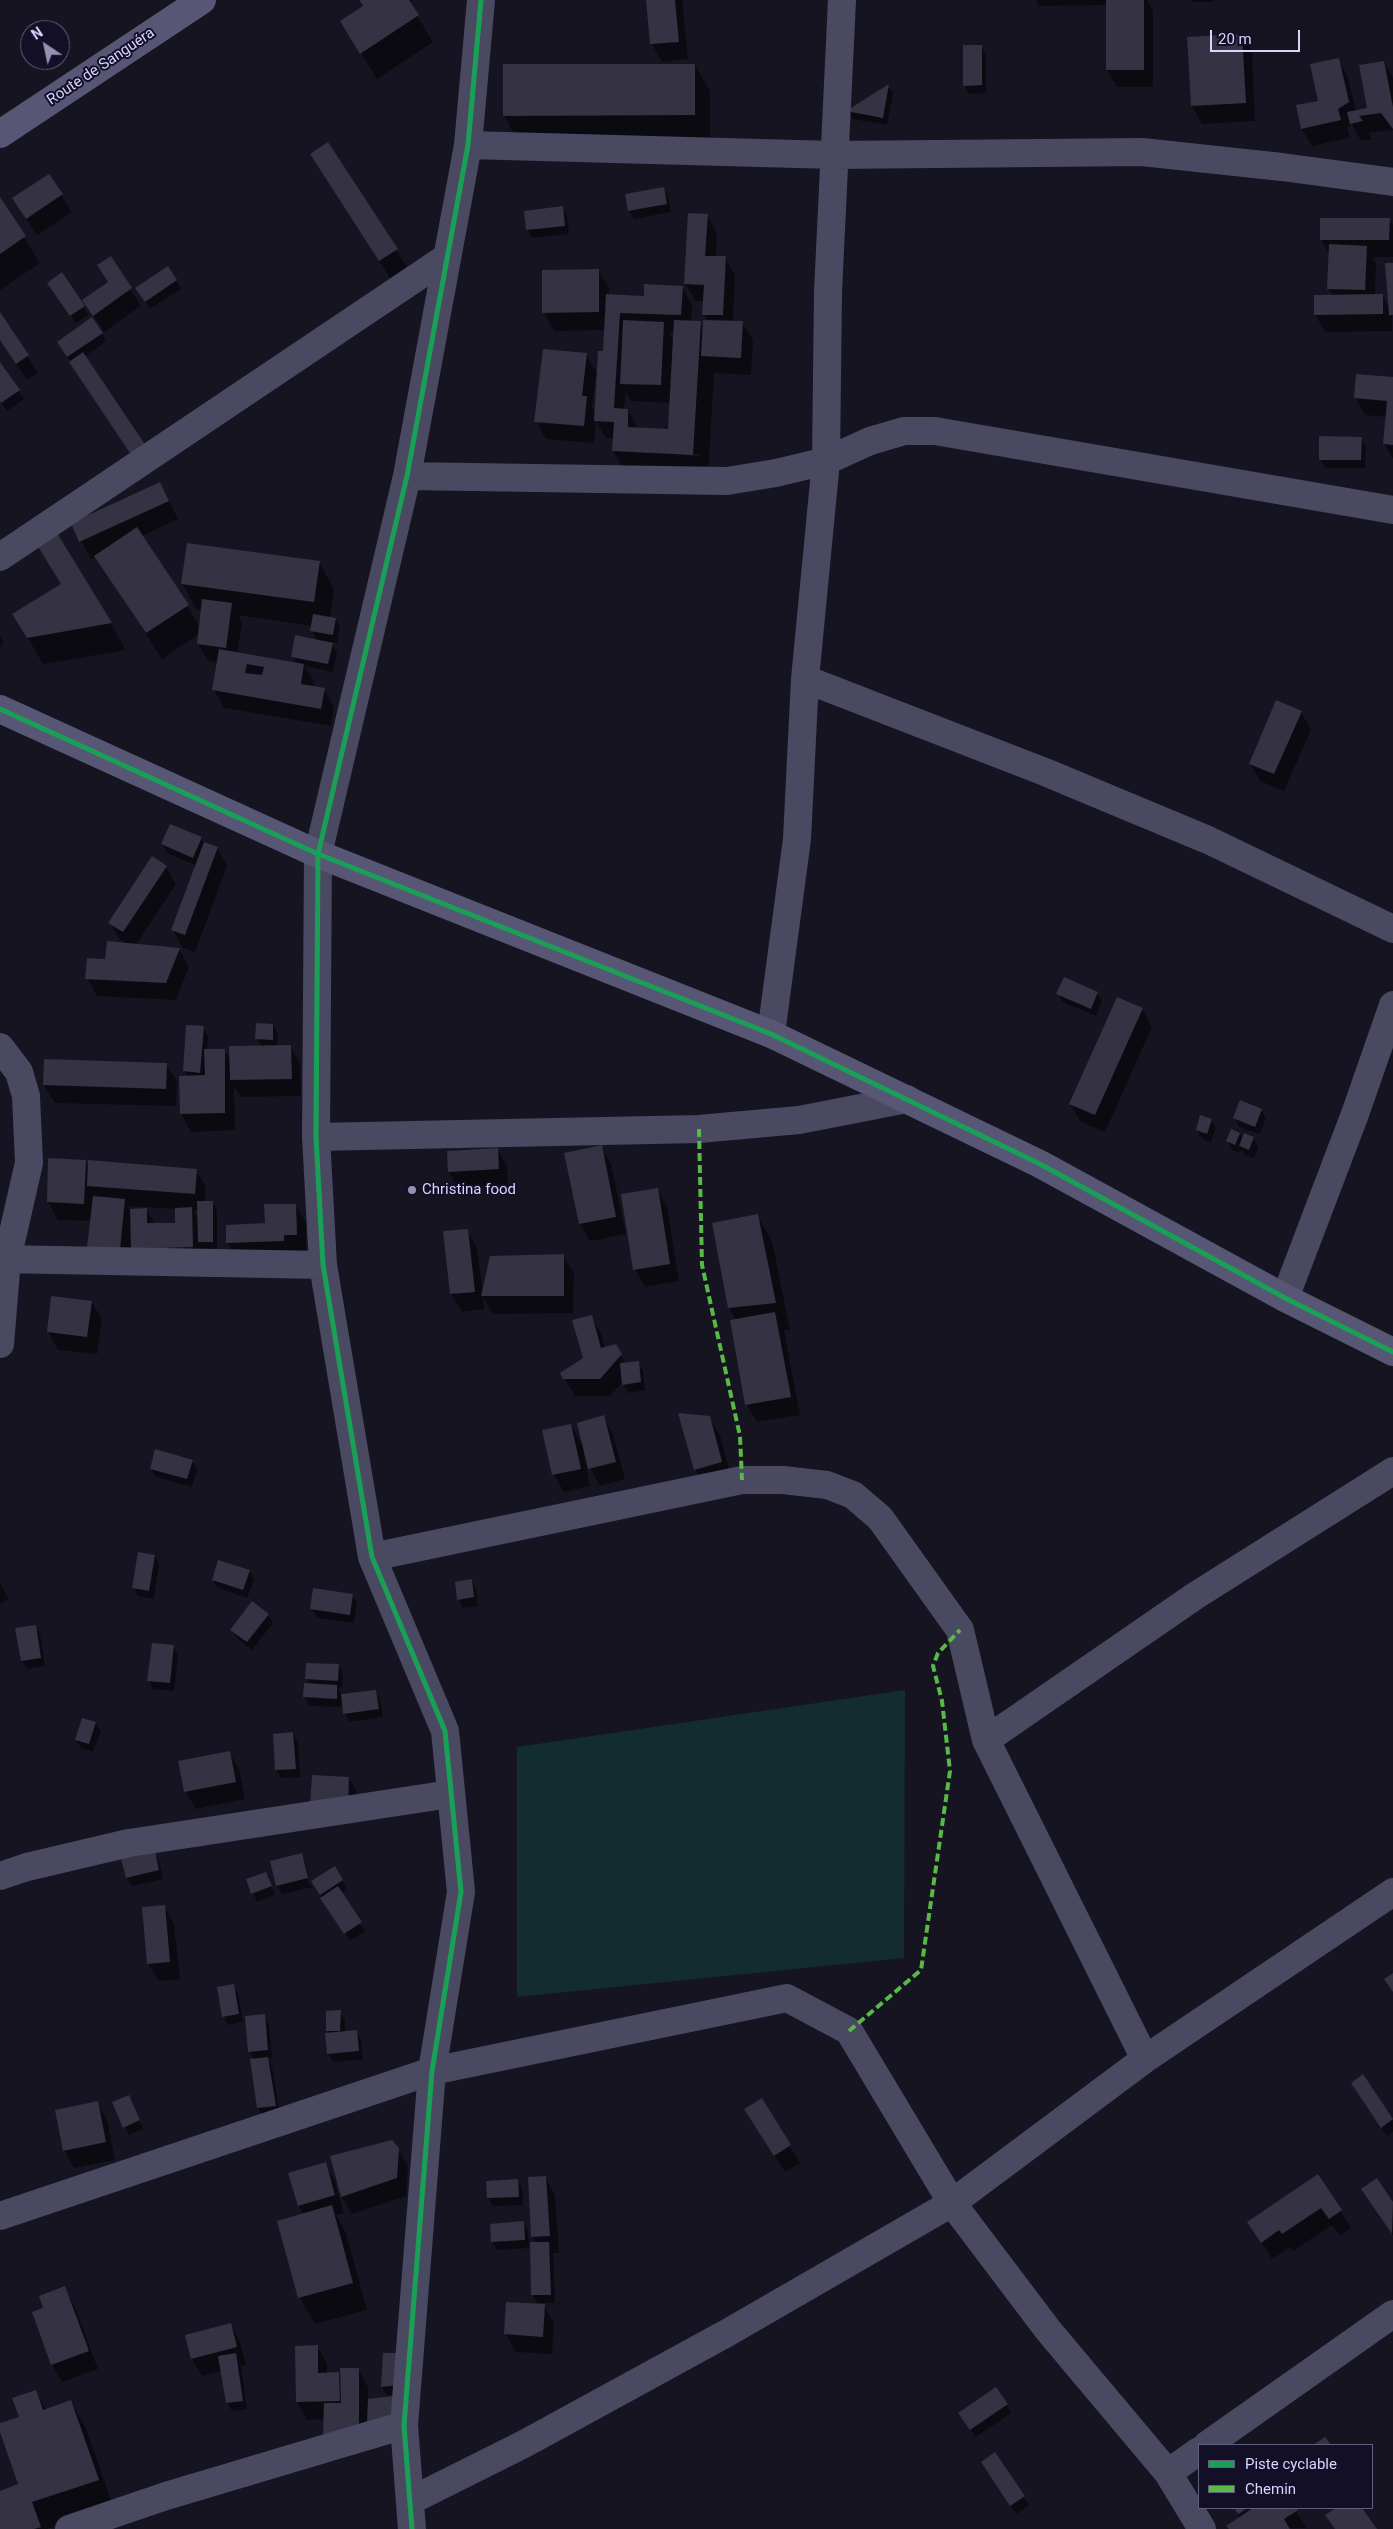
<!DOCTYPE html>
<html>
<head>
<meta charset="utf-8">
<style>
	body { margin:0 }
	#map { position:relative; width:1393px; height:2529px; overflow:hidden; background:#161421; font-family:Roboto,sans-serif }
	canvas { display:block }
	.legend { position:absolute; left:1198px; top:2444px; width:175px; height:65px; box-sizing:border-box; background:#130f26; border:1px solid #625e7d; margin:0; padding:6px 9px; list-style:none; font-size:15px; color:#d9d4ff }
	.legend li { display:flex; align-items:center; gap:10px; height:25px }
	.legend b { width:25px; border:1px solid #625e7d }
	.north { position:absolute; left:20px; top:20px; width:50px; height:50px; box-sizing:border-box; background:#130f26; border:1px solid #625e7d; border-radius:50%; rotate:326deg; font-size:14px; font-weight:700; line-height:20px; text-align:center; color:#d9d4ff }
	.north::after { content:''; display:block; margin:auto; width:18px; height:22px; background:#9591b1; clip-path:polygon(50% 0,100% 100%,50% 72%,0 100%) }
	.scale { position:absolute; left:1210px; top:30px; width:90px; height:22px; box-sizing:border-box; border:2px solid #d9d4ff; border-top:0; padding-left:6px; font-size:15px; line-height:18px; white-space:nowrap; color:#d9d4ff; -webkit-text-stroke:4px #130f26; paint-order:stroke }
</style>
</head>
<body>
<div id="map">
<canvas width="1393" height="2529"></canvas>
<ul class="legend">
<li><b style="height:6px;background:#1a9f57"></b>Piste cyclable</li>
<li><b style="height:6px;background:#58b947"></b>Chemin</li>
</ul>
<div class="north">N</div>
<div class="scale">20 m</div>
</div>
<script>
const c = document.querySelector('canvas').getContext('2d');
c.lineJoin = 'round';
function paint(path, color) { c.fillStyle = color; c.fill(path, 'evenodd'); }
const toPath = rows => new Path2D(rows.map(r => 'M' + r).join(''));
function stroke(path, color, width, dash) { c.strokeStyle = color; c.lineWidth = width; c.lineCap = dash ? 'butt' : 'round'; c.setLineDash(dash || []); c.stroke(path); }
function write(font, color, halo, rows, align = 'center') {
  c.font = font + ' Roboto,sans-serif'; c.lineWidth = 4; c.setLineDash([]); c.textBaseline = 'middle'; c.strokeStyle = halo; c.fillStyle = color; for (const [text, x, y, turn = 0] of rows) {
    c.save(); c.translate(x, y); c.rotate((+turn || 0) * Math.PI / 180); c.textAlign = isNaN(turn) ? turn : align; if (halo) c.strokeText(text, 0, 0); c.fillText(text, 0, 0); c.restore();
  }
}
const green = toPath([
	[905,1690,904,1958,517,1997,517,1747]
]);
const shadow = toPath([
	[358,0,413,0,409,2,433,42,377,79,357,48,363,7],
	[647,0,682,0,688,59,662,62,652,44],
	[1036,0,1147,0,1153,11,1153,87,1117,87,1107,70,1107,5,1039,6],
	[1191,0,1213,0,1213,2,1192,2],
	[1242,35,1252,52,1255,121,1202,124,1192,106,1189,38],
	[981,46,986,54,986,93,969,94,964,85],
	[1338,59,1348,77,1356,111,1368,109,1384,62,1393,78,1393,130,1368,133,1372,139,1361,141,1352,124,1347,127,1350,138,1312,146,1302,129,1319,102],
	[695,65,710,91,710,141,519,142,504,116],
	[888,86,893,93,887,125,852,119,848,111],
	[328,144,407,267,390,278,322,172],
	[663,188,668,197,671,212,634,219,629,211],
	[61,195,72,212,37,235,24,216],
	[0,200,40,263,0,290],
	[562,208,567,216,569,234,532,238,527,229],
	[707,215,717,233,716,257,725,258,735,275,733,322,742,323,753,340,751,375,714,373,708,481,628,477,613,451,614,438,606,438,596,421,594,443,546,439,536,421,586,355,598,375,604,353,605,330,554,331,544,313,543,271,598,270,609,288,609,296,645,297,682,287,692,305,691,322,700,322,704,328,708,321,704,314,704,301,696,301,685,284],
	[669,332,675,332,674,341],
	[596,376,598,376,596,413,592,407],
	[626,391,631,401,671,403,669,430,638,429,628,410,624,410],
	[682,453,699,454,699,456,682,455],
	[1389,219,1393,225,1393,257,1372,257,1376,264,1375,295,1382,295,1390,309,1393,264,1392,331,1325,332,1315,314,1333,296,1328,288,1330,255,1321,240],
	[110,258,141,306,104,332,84,300,109,284,98,266],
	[176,280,181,289,150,309,137,289],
	[54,291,84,307,88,315,76,323],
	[0,314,38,373,27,380,0,340],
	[102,333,106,342,85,356,143,472,63,350],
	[0,364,24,399,7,411,0,401],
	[1393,379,1393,459,1384,444,1387,417,1365,415,1355,397],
	[1361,438,1366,446,1365,468,1325,468,1320,460],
	[160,483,178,519,142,536,200,627,202,610,197,610,182,583,319,562,334,589,330,618,335,619,340,627,337,643,331,642,337,652,333,672,304,666,314,682,313,687,324,689,334,707,331,726,224,708,214,690,218,663,208,661,198,644,199,634,162,659,96,557,91,559,72,524],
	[238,615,312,626,312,631,317,641,292,656,297,664,237,654,242,622],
	[53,529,111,624,126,650,43,664,14,614,62,585],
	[0,635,4,642,0,647],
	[1301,712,1311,730,1284,791,1260,781,1250,763],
	[201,838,204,843,217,848,227,866,195,952,183,948,173,930,197,866,167,853,163,844],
	[166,867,176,884,136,945,179,949,189,967,176,1000,97,996,87,978,126,944,120,940,110,923],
	[1097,993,1102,1001,1096,1016,1063,1002,1058,994],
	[1142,1009,1152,1027,1105,1132,1081,1122,1070,1104],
	[273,1025,278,1034,277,1046,290,1046,300,1064,301,1096,241,1097,234,1086,235,1130,191,1132,181,1114,180,1077,187,1077,184,1071,203,1028,208,1036,207,1050,224,1050,231,1061,262,1047,257,1038],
	[45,1060,166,1064,177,1081,176,1106,55,1103,44,1085],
	[1261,1110,1266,1118,1260,1134,1239,1127,1235,1118],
	[1211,1120,1216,1128,1211,1142,1202,1139,1197,1130],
	[1240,1134,1243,1139,1253,1138,1258,1147,1254,1158,1245,1155,1242,1149,1240,1153,1232,1150,1228,1141],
	[601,1147,611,1164,626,1234,590,1241,580,1224],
	[497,1149,507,1166,508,1186,459,1189,449,1172],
	[50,1160,85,1161,89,1168,196,1170,206,1187,205,1202,212,1202,217,1210,217,1250,129,1267,91,1221,58,1220,48,1202],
	[128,1206,176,1209,176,1224,155,1224,146,1209,130,1210],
	[193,1211,198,1211,199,1220],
	[657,1189,667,1207,679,1281,645,1287,635,1269],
	[295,1205,306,1222,306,1252,237,1260,227,1242,266,1225],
	[757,1215,772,1241,790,1330,784,1330,800,1415,757,1422,747,1405,731,1321,736,1320,729,1308,714,1224],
	[467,1230,477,1248,483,1294,563,1255,574,1273,573,1313,493,1314,483,1297,484,1309,462,1312,451,1294,445,1233],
	[53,1298,92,1302,102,1320,97,1354,58,1350,48,1332],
	[591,1316,601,1334,605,1348,615,1346,626,1364,638,1362,643,1371,645,1390,628,1393,622,1383,610,1396,575,1396,561,1373,584,1359],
	[603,1417,613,1434,625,1479,600,1486,590,1468],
	[709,1418,720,1435,732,1479,705,1487,695,1469],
	[571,1425,583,1446,590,1486,564,1492,554,1475,543,1431],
	[192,1461,197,1469,192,1487,156,1477,151,1469],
	[155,1556,159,1564,154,1599,138,1596,134,1588],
	[249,1571,254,1580,247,1598,218,1588,213,1580],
	[472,1581,476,1589,478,1606,463,1608,458,1599],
	[0,1583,9,1599,0,1604],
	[352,1595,357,1603,354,1623,317,1618,312,1609],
	[268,1615,273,1623,252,1650,237,1638,232,1630],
	[35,1626,40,1634,45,1666,27,1669,22,1661,16,1629],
	[173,1646,178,1655,174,1691,153,1689,149,1681],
	[338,1665,343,1674,342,1689,338,1688,342,1695,375,1691,380,1700,383,1717,349,1722,345,1713,343,1697,341,1707,309,1706,305,1697,306,1684,310,1684,307,1679],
	[96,1723,101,1731,93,1752,81,1748,76,1740],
	[293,1733,298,1742,300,1777,281,1778,276,1770],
	[229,1752,239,1769,245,1799,196,1809,186,1792],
	[349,1778,359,1796,357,1823,321,1821],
	[154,1852,159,1860,163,1879,132,1886,127,1878],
	[301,1854,306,1863,312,1887,282,1894,277,1886,272,1862],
	[303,1862,305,1862,311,1884,309,1885],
	[335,1868,347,1889,341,1893,365,1931,350,1941,326,1907,313,1881],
	[266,1874,275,1895,257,1902,248,1880],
	[164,1906,174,1924,180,1979,159,1981,148,1964,143,1908],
	[233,1986,238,1994,243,2022,228,2025,224,2016],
	[340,2012,345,2020,345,2032,356,2031,361,2040,363,2059,333,2062,328,2054,329,2034,327,2030],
	[264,2015,269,2024,272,2058,268,2058,272,2066,280,2114,263,2116,258,2108,251,2060,254,2060,250,2051],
	[1363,2076,1393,2121,1393,2132,1387,2136,1357,2092],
	[761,2100,800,2163,785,2172,756,2126],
	[97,2102,107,2120,115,2160,74,2168,64,2150],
	[133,2105,143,2129,129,2135,125,2127],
	[398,2149,408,2167,406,2196,352,2214,339,2193],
	[325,2164,335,2181,338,2193,344,2213,336,2215,346,2233,367,2310,315,2324,300,2298,278,2222,304,2214,299,2206,290,2174],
	[1318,2176,1351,2228,1340,2236,1332,2225,1293,2251,1290,2247,1272,2259,1249,2223],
	[545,2177,555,2195,559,2253,553,2253,555,2303,537,2303,533,2295,537,2244,533,2237],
	[517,2180,522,2188,523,2205,493,2206,488,2198,487,2182],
	[1377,2180,1393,2204,1393,2236,1363,2189],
	[523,2222,528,2231,529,2248,497,2250,492,2242,491,2225],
	[64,2288,74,2305,98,2369,62,2382,52,2365,33,2313,45,2309],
	[544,2306,554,2323,552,2354,516,2352,506,2334],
	[230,2324,240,2342,246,2365,241,2366,247,2409,232,2411,227,2403,222,2371,202,2376,192,2359,186,2336],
	[317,2346,327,2364,327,2374,338,2374,342,2380,358,2369,368,2387,368,2401,405,2405,368,2443,325,2419,307,2420,297,2402,296,2347],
	[384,2354,404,2393,387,2395,382,2387],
	[35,2391,46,2410,71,2402,86,2428,113,2506,47,2529,0,2529,0,2492,20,2485,0,2425,21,2417],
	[1007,2405,1011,2413,976,2437,965,2421],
	[995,2454,1029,2505,1016,2514,987,2470],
	[1250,2508,1294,2508,1306,2528,1230,2529,1240,2518,1239,2515]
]);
const building = toPath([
	[359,0,409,0,419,15,360,54,340,21,363,6],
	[646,0,675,0,679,42,650,44],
	[1106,0,1144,0,1144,70,1106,70],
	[1242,34,1246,103,1191,106,1187,37],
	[963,45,982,45,982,85,963,86],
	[1339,58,1349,102,1338,109,1341,120,1301,129,1296,105,1318,101,1310,64],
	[1384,61,1393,107,1393,129,1381,113,1359,116,1363,121,1350,124,1347,112,1367,108,1359,65],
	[503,64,695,64,695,115,503,116],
	[889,84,883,118,846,111],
	[328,142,398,249,379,261,310,154],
	[49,174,63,194,26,219,12,198],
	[664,187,667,204,628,211,625,194],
	[0,197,26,236,0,254],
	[563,206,565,226,526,230,524,211],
	[688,213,708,214,705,256,726,256,723,315,702,315,704,285,684,284],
	[1320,218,1390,218,1389,240,1320,240],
	[1329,244,1367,246,1365,290,1327,289],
	[111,256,132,288,93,316,82,300,108,282,97,265],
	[1385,263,1393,263,1393,315,1389,315],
	[168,266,177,280,145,302,135,288],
	[599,269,599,312,542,313,542,270],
	[62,272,85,306,70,316,47,283],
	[644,284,683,286,681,315,620,313,614,408,628,409,628,427,668,429,674,320,701,321,693,455,612,451,614,422,594,421,598,351,603,351,606,294,644,296],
	[1383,294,1383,314,1314,315,1314,295],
	[0,312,29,355,16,364,0,340],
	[92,317,103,333,67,357,57,342],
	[623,320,664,322,661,385,620,384],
	[703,320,743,321,741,358,701,356],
	[543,349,587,353,582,396,587,396,584,426,534,422],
	[83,352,146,446,132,456,69,362],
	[0,362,20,390,1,403,0,401],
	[1356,374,1393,377,1393,445,1383,444,1387,401,1354,398],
	[1319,436,1362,437,1361,460,1319,460],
	[160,482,169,501,79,542,71,523],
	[137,527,189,605,146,633,94,556],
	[54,528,112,623,27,638,12,614,61,584,34,540],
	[187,543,320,561,314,602,181,584],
	[202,599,232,603,226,648,197,644],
	[313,614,336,618,333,635,310,631],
	[295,635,333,643,328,664,291,657],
	[219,649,304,664,301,684,325,688,321,709,212,690],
	[247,664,264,667,262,675,245,673],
	[1276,700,1302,711,1274,774,1249,764],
	[170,824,202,837,193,858,161,844],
	[204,842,218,847,185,935,171,930],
	[152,856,167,866,123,932,108,923],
	[107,941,180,948,166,983,85,979,87,958,105,959],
	[1064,977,1098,992,1091,1009,1056,994],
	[1117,997,1143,1008,1095,1115,1069,1104],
	[256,1023,273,1024,273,1040,255,1039],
	[186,1025,204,1026,200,1073,183,1071],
	[291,1045,292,1079,230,1080,229,1046],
	[204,1049,225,1049,225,1113,180,1114,179,1076,205,1075],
	[44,1059,167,1063,166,1089,43,1085],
	[1240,1100,1262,1109,1255,1127,1233,1118],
	[1200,1115,1212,1119,1207,1134,1196,1130],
	[1231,1129,1240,1133,1235,1145,1226,1141],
	[1244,1133,1254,1137,1249,1150,1239,1146],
	[602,1145,616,1217,579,1224,564,1153],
	[498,1148,499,1169,448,1172,447,1151],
	[48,1158,86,1160,84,1204,47,1202],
	[88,1160,197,1169,195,1194,87,1186],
	[658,1188,670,1264,633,1270,621,1194],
	[93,1196,125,1199,120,1250,87,1247],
	[197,1201,213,1201,213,1242,198,1242],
	[264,1204,296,1204,297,1235,284,1235,284,1241,226,1243,226,1225,265,1223],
	[192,1207,193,1247,131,1249,130,1209,147,1208,147,1223,175,1223,175,1208],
	[758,1214,776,1303,728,1308,712,1223],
	[468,1229,475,1292,450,1294,443,1231],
	[564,1254,564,1296,481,1296,490,1256],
	[51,1296,92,1301,87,1337,47,1332],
	[775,1312,791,1397,745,1405,730,1320],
	[592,1315,601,1348,616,1344,622,1354,600,1379,563,1379,560,1373,583,1358,572,1320],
	[639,1361,641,1382,622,1385,620,1363],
	[678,1413,710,1416,722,1462,694,1470],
	[604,1415,616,1462,588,1469,577,1423],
	[571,1424,581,1469,552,1475,542,1430],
	[155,1449,193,1460,187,1479,150,1469],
	[138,1552,155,1555,149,1591,132,1588],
	[218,1560,250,1570,243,1590,212,1580],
	[472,1579,474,1597,457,1600,455,1582],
	[313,1588,353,1594,350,1615,310,1609],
	[252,1601,269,1614,247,1642,230,1630],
	[36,1625,41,1658,21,1661,15,1628],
	[152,1643,174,1645,170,1683,147,1681],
	[306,1663,339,1664,338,1681,305,1679],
	[304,1683,337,1685,337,1699,303,1697],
	[376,1690,379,1709,343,1714,341,1694],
	[82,1718,96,1722,89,1744,75,1740],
	[293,1732,296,1769,275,1770,273,1734],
	[230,1751,236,1782,184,1792,178,1761],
	[312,1775,349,1777,348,1805,310,1804],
	[155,1851,159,1870,126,1878,121,1859],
	[302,1853,308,1878,276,1886,270,1861],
	[335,1866,343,1880,320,1895,311,1881],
	[266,1872,272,1886,251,1894,246,1879],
	[338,1886,362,1922,344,1934,320,1898],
	[165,1905,170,1962,147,1964,142,1907],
	[1393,1973,1393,1992,1384,1979],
	[234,1984,239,2014,222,2017,217,1987],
	[341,2010,340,2031,326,2031,326,2011],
	[265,2014,268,2050,248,2052,245,2016],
	[357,2030,359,2051,327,2054,325,2033],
	[268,2057,276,2106,257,2108,250,2059],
	[1363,2074,1393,2119,1381,2128,1351,2083],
	[129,2095,140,2120,123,2128,112,2102],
	[762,2098,791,2145,774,2156,744,2109],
	[98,2101,106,2142,63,2151,55,2110],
	[392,2140,399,2148,397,2178,341,2197,330,2156],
	[326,2162,335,2195,298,2206,288,2173],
	[1318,2174,1342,2210,1329,2219,1321,2208,1282,2234,1279,2230,1261,2243,1247,2222],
	[546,2176,550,2236,531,2237,528,2177],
	[1377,2178,1393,2202,1392,2234,1361,2189],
	[518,2179,519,2197,487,2198,486,2181],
	[332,2205,353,2283,298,2298,277,2221],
	[524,2221,525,2240,491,2242,490,2224],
	[530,2242,549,2242,551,2295,531,2295],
	[65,2286,89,2351,51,2365,32,2312,43,2308,39,2296],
	[506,2302,545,2304,543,2337,504,2334],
	[231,2323,237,2347,191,2359,185,2335],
	[318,2345,318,2373,339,2372,340,2401,296,2402,295,2346],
	[236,2353,243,2401,226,2403,218,2356],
	[383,2353,402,2353,400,2385,381,2387],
	[340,2368,359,2368,359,2425,323,2435,324,2403,341,2403],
	[996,2387,1008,2404,970,2430,958,2413],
	[36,2390,43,2410,71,2400,99,2480,32,2502,41,2527,34,2529,0,2529,0,2491,18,2484,0,2432,0,2423,19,2417,12,2398],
	[401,2395,398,2412,367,2422,368,2399],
	[1325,2437,1331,2445,1313,2445],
	[995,2452,1025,2496,1010,2506,981,2462],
	[1234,2508,1247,2508,1238,2514],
	[1253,2508,1296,2508,1298,2510,1284,2519,1290,2529,1229,2529,1226,2526],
	[1336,2508,1362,2508,1377,2529,1335,2529,1325,2515]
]);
const street = toPath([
	[468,145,834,155,1142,152,1282,167,1393,182],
	[407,476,727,481,776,473,826,461,870,441,904,431,935,431,1393,510],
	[0,557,447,257],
	[805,679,1045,772,1208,840,1393,929],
	[771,1034,797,839,805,679,826,461,828,292,842,0],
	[0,1047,19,1072,26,1096,29,1163,7,1259,0,1344],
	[316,1137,699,1129,799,1120,907,1099],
	[0,1259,323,1265],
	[1285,1298,1355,1114,1393,1005],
	[372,1557,742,1480,783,1480,827,1485,853,1495,880,1518,960,1630,986,1740,1145,2059],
	[986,1740,1195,1596,1393,1471],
	[0,1876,27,1867,129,1843,450,1794],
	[0,2216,432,2071,787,1998,849,2031,952,2203,1048,2330,1168,2473,1202,2529],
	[1207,2445,1393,2314],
	[1168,2473,1199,2451],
	[410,2501,524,2444,727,2333,952,2203,1145,2059,1393,1892],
	[69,2529,166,2496,404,2425],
	[412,2529,404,2425,432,2071,461,1892,445,1731,372,1557,323,1265,316,1137,318,854,407,476,468,145,481,0]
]);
const secondary = toPath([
	[0,134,202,0],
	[0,709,318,854,771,1034,1040,1164,1285,1298,1393,1352]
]);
const quiet = toPath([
	[699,1129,702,1265,740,1436,742,1480],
	[849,2031,921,1970,950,1771,942,1701,933,1666,938,1653,960,1630]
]);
const cycleway = toPath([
	[0,709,318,854,771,1034,1040,1164,1285,1298,1393,1352],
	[412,2529,404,2425,432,2071,461,1892,445,1731,372,1557,323,1265,316,1137,318,854,407,476,468,145,481,0]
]);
const markers = [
	[412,1190,5,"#9591b1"]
];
const streetNames = [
	["Route de Sanguéra",101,67,-34]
];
const poiNames = [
	["Christina food",422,1190]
];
paint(green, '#132c2d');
paint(shadow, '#0007');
paint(building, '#343243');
stroke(street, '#4a4962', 28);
stroke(secondary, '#575674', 28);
stroke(quiet, '#58b947', 4, [8, 4]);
stroke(cycleway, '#1a9f57', 5);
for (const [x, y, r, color] of markers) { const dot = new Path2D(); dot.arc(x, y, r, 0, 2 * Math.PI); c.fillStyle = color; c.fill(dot); stroke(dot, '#130f26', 2); }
write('15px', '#d9d4ff', '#130f26', streetNames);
write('15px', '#d9d4ff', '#130f26', poiNames, 'left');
</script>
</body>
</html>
